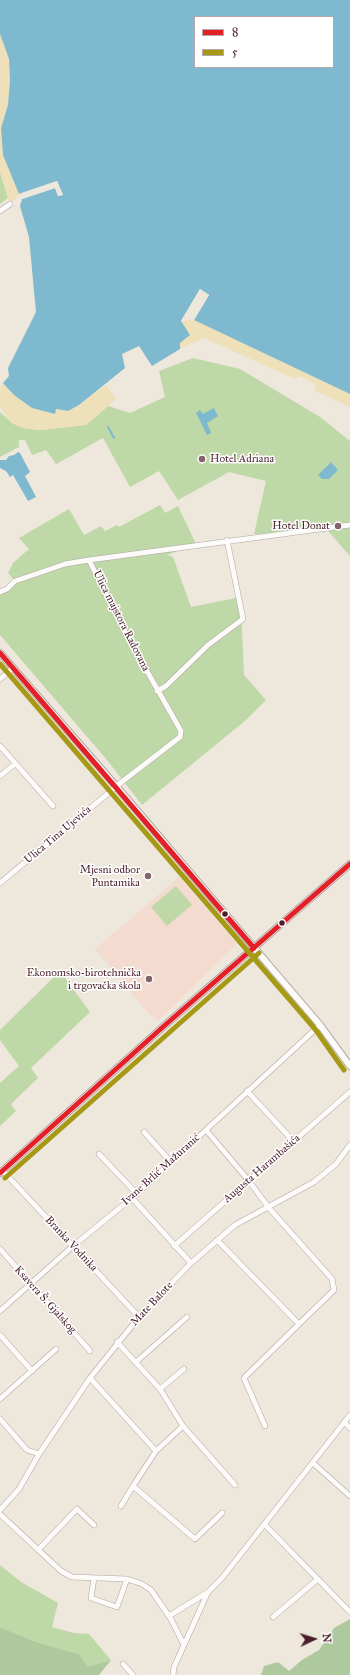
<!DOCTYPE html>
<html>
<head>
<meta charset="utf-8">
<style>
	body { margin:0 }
	#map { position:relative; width:350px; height:1675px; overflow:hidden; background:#eee7db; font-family:"IM FELL Great Primer",serif }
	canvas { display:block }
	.legend { position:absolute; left:194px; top:16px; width:140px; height:52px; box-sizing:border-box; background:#fff; border:1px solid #b7a5aa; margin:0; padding:5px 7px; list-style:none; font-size:12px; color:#4a1f2b }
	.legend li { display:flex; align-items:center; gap:8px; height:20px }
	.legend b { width:20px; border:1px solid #b7a5aa }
	.north { position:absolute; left:294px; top:1619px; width:40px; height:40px; -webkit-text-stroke:3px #fff; paint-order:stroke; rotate:86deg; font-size:11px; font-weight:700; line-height:16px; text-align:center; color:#4a1f2b }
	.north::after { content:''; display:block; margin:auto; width:14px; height:18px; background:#4a1f2b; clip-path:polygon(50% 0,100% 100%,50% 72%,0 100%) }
</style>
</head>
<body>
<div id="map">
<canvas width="350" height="1675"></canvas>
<ul class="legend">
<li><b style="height:5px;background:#e32028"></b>8</li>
<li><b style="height:5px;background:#a59915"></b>5</li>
</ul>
<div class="north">N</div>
</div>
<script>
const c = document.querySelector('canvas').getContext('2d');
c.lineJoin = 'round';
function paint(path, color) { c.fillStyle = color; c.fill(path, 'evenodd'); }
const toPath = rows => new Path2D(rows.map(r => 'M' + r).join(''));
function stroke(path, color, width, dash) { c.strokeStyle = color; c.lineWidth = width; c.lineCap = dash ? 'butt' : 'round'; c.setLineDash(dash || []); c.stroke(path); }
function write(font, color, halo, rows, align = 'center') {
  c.font = font + ' "IM FELL Great Primer",serif'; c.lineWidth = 3; c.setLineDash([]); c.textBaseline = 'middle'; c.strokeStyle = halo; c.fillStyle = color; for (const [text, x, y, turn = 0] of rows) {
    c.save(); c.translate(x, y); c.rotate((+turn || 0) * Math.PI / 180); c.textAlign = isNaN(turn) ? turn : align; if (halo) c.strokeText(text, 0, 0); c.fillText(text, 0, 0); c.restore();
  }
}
const built = toPath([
	[179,877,237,944,158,1021,147,1012,95,949]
]);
const green = toPath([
	[0,172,8,198,0,204],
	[193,358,240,369,320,417,350,441,350,556,328,531,254,534,266,481,229,472,178,500,159,471,130,487,103,438,56,464,46,450,32,455,25,440,19,440,19,447,0,457,0,412,12,423,23,428,40,430,86,425,108,406,130,413,165,397,159,371],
	[160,505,165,513,178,506,196,544,167,555,173,557,191,607,236,598,242,628,244,675,266,700,246,720,142,805,107,760,0,635,0,588,2,591,15,581,8,573,13,563,29,549,19,538,69,509,84,535,101,526,105,531,117,525,119,527],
	[176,886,192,905,167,926,151,907],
	[60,971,90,1012,31,1068,38,1078,11,1104,16,1111,0,1126,0,1083,19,1066,0,1040,0,1030],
	[0,1565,21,1582,58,1603,52,1627,74,1633,89,1634,111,1660,88,1668,79,1654,39,1643,0,1627]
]);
const forest = toPath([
	[350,1619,350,1675,261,1675,264,1666,278,1662,289,1671,302,1660,319,1650,334,1628],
	[0,1627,39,1643,79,1654,88,1667,111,1660,99,1675,0,1675]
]);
const sand = toPath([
	[0,34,9,59,10,81,8,105,1,128,3,154,19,194,10,204,0,172],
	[194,320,350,394,350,407,314,390,316,384,299,376,295,379,204,338,180,349,181,321],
	[3,383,14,395,32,408,55,414,55,409,68,411,79,405,106,385,116,399,86,425,40,430,23,428,12,423,0,407,0,388]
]);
const water = toPath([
	[0,0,350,0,350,394,194,320,209,295,200,289,181,321,190,335,180,343,180,349,152,366,139,346,122,354,125,368,79,405,68,411,56,409,55,414,32,408,14,395,3,383,9,376,8,368,36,312,29,237,20,206,22,199,55,188,58,196,63,195,57,181,19,194,3,155,1,128,8,105,10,81,9,59,0,34],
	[195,17,333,17,333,67,195,67],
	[214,408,218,416,207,423,211,433,207,435,196,413,200,410,203,414],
	[18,452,20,453,30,472,25,476,36,497,28,501,13,475,10,477,6,471,0,468,0,460,6,460,9,456,14,455],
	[331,462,338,470,329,479,322,479,318,475]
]);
const pier = toPath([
	[57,181,63,195,58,196,55,188,22,199,21,198,55,186,60,194,56,183,20,196,19,194],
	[200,289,209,295,194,320,192,320,206,296,201,292,184,320,181,321]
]);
const stream = toPath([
	[108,427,114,438]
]);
const minor = toPath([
	[0,211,10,204],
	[0,592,7,589,15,581,39,573,65,564,89,560,350,525],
	[0,679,13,668],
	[157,691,166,686,208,645,243,619,227,540],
	[0,746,53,806],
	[0,776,15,764],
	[0,883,123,781,180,737,181,731,126,634,89,560],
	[247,1091,294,1142],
	[206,1130,249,1181,269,1208,332,1279,334,1290,299,1324,217,1240],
	[144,1132,171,1162],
	[99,1154,137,1194],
	[3,1171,139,1317],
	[132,1198,191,1263],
	[174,1246,350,1092],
	[0,1249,90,1351],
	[0,1311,73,1246,132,1198,320,1025],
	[0,1335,32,1371],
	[117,1342,160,1389,184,1369],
	[136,1362,187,1317],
	[90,1378,156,1451,133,1486,195,1539,222,1513],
	[160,1389,183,1426],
	[0,1399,56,1349],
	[0,1419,27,1450,39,1454],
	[344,1422,350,1428],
	[265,1426,244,1378,299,1324],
	[156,1451,183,1426,235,1485],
	[313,1463,350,1496],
	[121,1506,133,1486],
	[0,1510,19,1489,39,1454,90,1378,139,1317,191,1263,235,1225,314,1182,336,1164,350,1145],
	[0,1514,61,1571,72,1577,127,1579,142,1584,151,1590,171,1619,184,1645],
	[265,1525,350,1612],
	[38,1550,77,1509,94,1525],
	[94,1578,91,1598,117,1607,127,1579],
	[169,1616,208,1592,222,1578,350,1415],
	[273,1617,318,1579],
	[123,1664,133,1675],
	[173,1675,174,1667,208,1592]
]);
const tertiary = toPath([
	[0,653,116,786,320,1025,350,1066],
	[0,1173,164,1026,350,864]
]);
const bus1 = toPath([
	[0,653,254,948],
	[0,1173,164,1026,350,864]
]);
const bus2 = toPath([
	[0,664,315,1029,344,1070],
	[5,1178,259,953]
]);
const markers = [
	[202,459,4,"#836569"],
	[338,526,4,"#836569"],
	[148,876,4,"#836569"],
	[225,914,3.5,"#4a1f2b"],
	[282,923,3.5,"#4a1f2b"],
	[149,979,4,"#836569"]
];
const poiNames = [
	["Hotel Adriana",210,459,"left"],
	["Hotel Donat",330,526],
	["Mjesni odbor",140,870],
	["Puntamika",140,883],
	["Ekonomsko-birotehnička",141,973],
	["i trgovačka škola",141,986]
];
const streetNames = [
	["Ulica majstora Radovana",121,621,63],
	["Ulica Tina Ujevića",58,835,-40],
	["Augusta Harambašića",262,1169,-41],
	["Ivane Brlić Mažuranić",161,1170,-42],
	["Branka Vodnika",71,1244,47],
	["Ksavera Š. Gjalskog",45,1300,48],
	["Mate Balote",152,1304,-47]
];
paint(built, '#f3dbd0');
paint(green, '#bfd8a7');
paint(forest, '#aec99e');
paint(sand, '#eee0b9');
paint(water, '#7eb9d0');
paint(pier, '#eee7db');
stroke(stream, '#7eb9d0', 2);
stroke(minor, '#afa6a0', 6);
stroke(tertiary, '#afa6a0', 8);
stroke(minor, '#fcfbfa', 5);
stroke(tertiary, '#fcfbfa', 6);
stroke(bus1, '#e32028', 5);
stroke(bus2, '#a59915', 5);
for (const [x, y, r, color] of markers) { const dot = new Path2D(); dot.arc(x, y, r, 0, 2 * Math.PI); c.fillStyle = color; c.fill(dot); stroke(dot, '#fff', 1.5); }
write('11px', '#4a1f2b', '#fff', poiNames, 'right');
write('11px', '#4a1f2b', '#fff', streetNames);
</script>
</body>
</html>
